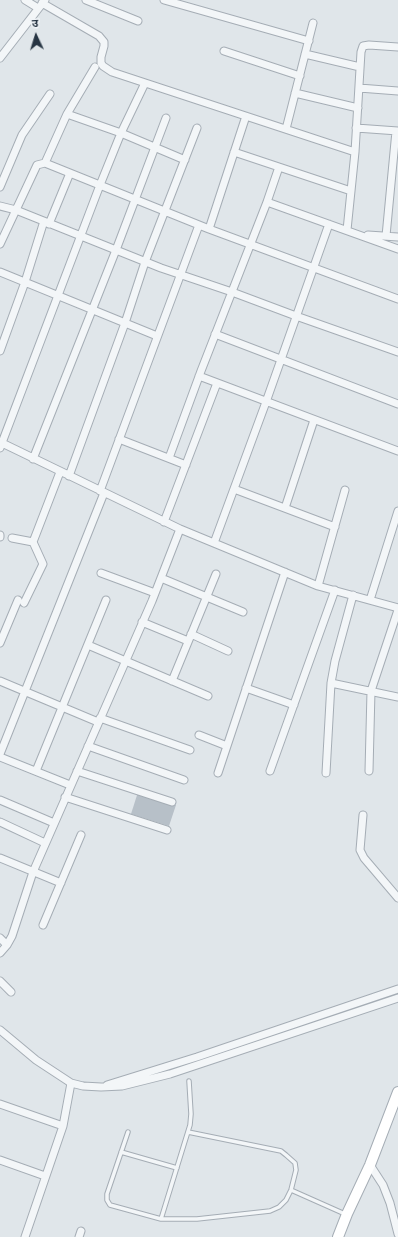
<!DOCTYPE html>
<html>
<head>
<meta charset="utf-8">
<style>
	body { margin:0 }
	#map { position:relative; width:398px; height:1237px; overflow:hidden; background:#e0e6ea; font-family:Roboto,"Noto Sans Devanagari",sans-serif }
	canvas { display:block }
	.north { position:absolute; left:16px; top:16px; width:40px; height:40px; -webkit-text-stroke:3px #f0f4f8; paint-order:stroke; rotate:356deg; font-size:11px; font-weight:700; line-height:16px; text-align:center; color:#273543 }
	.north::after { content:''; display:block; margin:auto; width:14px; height:18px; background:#273543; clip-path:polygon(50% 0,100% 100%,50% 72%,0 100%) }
</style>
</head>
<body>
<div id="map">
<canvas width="398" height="1237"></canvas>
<div class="north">उ</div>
</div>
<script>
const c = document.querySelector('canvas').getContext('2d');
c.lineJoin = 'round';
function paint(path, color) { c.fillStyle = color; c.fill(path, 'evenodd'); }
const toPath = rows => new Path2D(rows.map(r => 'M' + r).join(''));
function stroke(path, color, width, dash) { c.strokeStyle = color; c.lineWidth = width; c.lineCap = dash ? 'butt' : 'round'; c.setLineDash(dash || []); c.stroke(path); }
const building = toPath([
	[138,792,176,805,169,826,131,814]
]);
const service = toPath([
	[128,1132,107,1194,107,1200,110,1205,161,1219,197,1219,270,1211,279,1207,286,1200,291,1190,296,1170,295,1163,286,1155,281,1151,188,1132],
	[121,1152,177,1168],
	[291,1190,345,1214],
	[161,1219,190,1125,191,1114,189,1081]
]);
const minor = toPath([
	[25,0,38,8],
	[86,0,138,21],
	[164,0,309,41],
	[42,3,99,36,104,42,104,46,101,57,101,63,103,66,112,72,355,152],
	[224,51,300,76],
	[305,54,360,67],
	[0,58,45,0],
	[359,88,398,91],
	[295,93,358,108],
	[67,114,121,133,185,160],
	[356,128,398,131],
	[286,129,313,23],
	[234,152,351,191],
	[45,163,67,114,95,67],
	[0,187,22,135,50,94],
	[267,202,398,249],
	[0,206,16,210,161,268,232,292,296,316,398,352],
	[49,224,70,173],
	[209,229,246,116],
	[347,230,355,152,361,52,363,46,369,45,398,47],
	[368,235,398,237],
	[386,236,396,131],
	[0,244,37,165,45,163,209,229,398,299],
	[0,272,157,336],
	[215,334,398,404],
	[0,351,25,282,44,221],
	[199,376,398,451],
	[119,439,186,465],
	[0,442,180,529,318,586,398,608],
	[0,448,100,185,121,133,145,83],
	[169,458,201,371,267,202,279,167],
	[33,459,116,250,166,118],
	[69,476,125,323,145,262,197,128],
	[234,489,335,527],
	[100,491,199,225],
	[285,508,314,420],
	[164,522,217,383],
	[0,537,0,535],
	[12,538,33,542,43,564,24,603],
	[33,542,60,472],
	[214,543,266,402,329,224],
	[101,573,155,593],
	[161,578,243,612],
	[318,586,345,490],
	[370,600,398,511],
	[142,622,188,641],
	[191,634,228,651],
	[0,643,18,600],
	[88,645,208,696],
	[0,681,98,722],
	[172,681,216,574],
	[331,683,398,697],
	[246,688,294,705],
	[100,718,190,750],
	[199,735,227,746],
	[88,746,184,780],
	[0,754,104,493],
	[0,757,70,785],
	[36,771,106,600],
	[77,771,172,802],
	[270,771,335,590],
	[369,771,371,691,398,610],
	[218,773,285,572],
	[326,773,331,683,335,661,353,595],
	[65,797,167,830],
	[0,800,54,823],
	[363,815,360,850,364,858,398,898],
	[0,822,45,843],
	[0,858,61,883],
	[43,925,81,835],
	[0,938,7,945],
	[0,953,7,945,12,936,33,872,152,601,180,529],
	[0,981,11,992],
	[0,1030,36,1060,71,1083,83,1086,101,1087,122,1086,170,1074,398,998],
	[107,1085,197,1057,398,989],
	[0,1104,63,1126],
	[0,1160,45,1176],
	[370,1165,383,1185,390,1203,398,1234],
	[25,1237,63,1126,71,1083],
	[79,1237,81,1231]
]);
const secondary = toPath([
	[338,1237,347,1214,370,1165,398,1092]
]);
paint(building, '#b7c0c8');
stroke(service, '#a5adb5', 5.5);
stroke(minor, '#a5adb5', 9);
stroke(secondary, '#a5adb5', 12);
stroke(service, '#f3f6f8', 3.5);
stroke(minor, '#f3f6f8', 7);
stroke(secondary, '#fff', 10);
</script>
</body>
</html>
